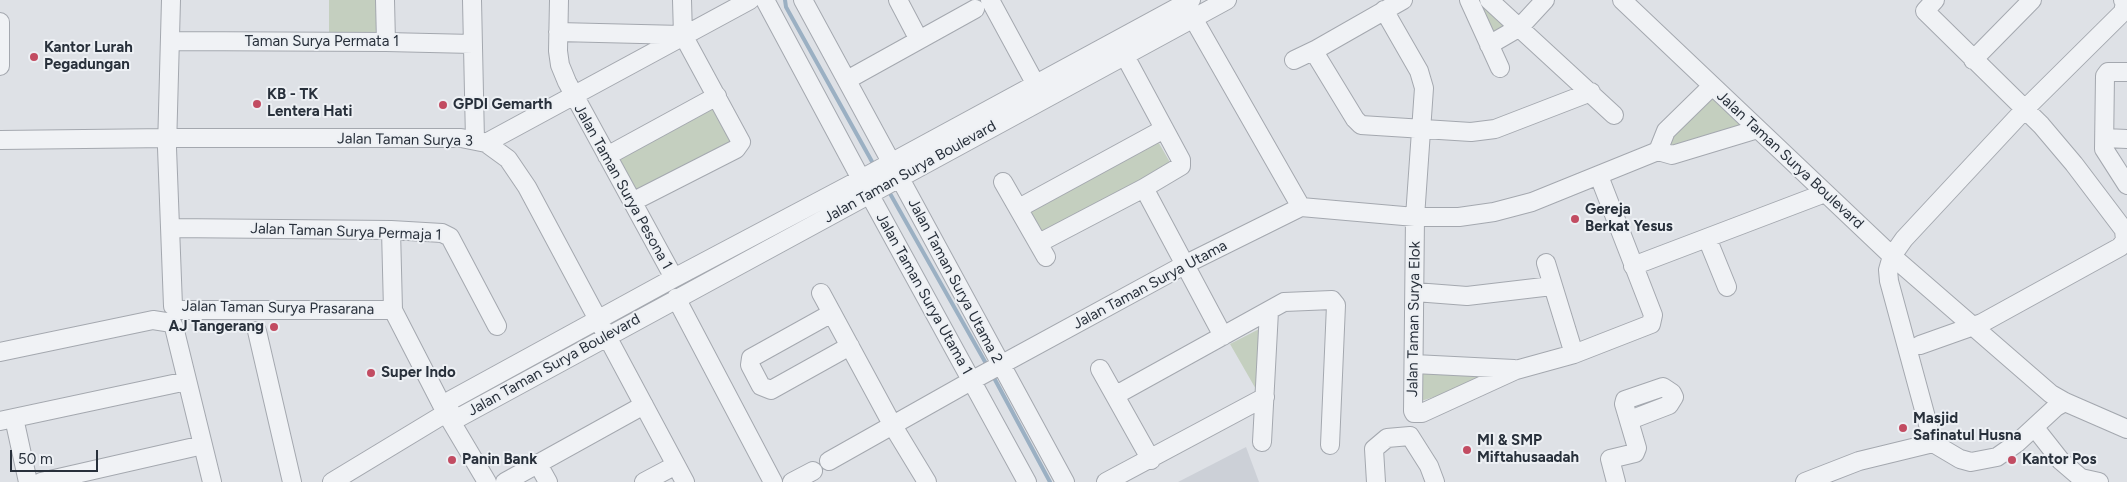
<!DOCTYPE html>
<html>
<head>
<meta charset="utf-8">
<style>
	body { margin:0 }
	#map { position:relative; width:2127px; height:482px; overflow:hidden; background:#dee1e6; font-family:Figtree,sans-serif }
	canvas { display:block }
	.scale { position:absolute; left:10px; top:450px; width:88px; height:22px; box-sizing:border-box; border:2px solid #28303b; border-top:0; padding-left:6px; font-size:15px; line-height:18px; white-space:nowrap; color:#28303b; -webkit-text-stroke:4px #edf0f4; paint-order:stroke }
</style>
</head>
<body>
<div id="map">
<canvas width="2127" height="482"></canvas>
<div class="scale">50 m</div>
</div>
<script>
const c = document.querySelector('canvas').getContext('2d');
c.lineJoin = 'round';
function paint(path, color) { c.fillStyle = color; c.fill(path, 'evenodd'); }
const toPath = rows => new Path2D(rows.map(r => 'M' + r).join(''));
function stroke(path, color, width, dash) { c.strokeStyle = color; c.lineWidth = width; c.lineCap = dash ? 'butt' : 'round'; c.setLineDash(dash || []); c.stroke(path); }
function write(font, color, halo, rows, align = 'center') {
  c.font = font + ' Figtree,sans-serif'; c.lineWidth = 4; c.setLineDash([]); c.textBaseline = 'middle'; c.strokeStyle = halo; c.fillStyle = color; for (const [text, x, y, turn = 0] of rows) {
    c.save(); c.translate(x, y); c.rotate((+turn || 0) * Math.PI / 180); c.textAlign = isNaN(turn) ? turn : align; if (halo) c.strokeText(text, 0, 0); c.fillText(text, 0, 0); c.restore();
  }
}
const built = toPath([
	[1246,447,1259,482,1178,482]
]);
const green = toPath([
	[329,0,382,0,382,34,329,35],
	[1474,0,1479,0,1516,29,1492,41],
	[1715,93,1755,129,1640,161],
	[717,103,737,142,634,195,615,154],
	[1156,138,1171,164,1043,238,1026,208],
	[1265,326,1257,391,1230,344],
	[1542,363,1418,402,1421,367]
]);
const stream = toPath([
	[785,0,786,7,875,167],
	[888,190,988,367],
	[993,376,1050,482]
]);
const minor = toPath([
	[171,0,167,148,173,306,180,310,393,310],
	[385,0,386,42],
	[472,0,475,140],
	[559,0,558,51,560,65,567,82,674,278],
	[765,0,861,179,1027,482],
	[803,0,1065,482],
	[898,0,919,40],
	[990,0,1035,83],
	[1403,0,1317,49,1316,55,1355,119,1361,125,1471,132,1495,129,1591,92],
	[1469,0,1500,68],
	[1489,0,1614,115],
	[1622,0,1892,256,2051,394,2065,402,2127,429],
	[1384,10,1419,71,1424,88,1415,217,1413,411,1414,413,1422,413,1516,370,1574,354,1651,324,1653,315,1599,176],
	[1193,18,1301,207],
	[0,22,0,66],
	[558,32,682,35],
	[170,41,386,42,473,44],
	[1489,45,1520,27,1545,0],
	[1294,60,1317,49],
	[1973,60,2032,0],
	[2127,72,2108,72,2105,76,2104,149,2127,185],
	[847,80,975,9],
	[2105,138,2127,139],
	[0,140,168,138,461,138,486,143,508,159,527,187,685,482],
	[486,143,750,0],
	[1658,151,1666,131,1712,86],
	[607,156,717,96],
	[1003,182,1046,257],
	[1144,188,1223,336],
	[632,202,736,149,741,142,683,35,682,0],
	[1019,208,1164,129],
	[170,228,391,230,442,233,450,237,497,326],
	[391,230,393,310,446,413,487,482],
	[1707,238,1727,287],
	[1039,243,1144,188,1181,166,1181,160,1125,56],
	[1546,263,1574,354],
	[1633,266,1825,193],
	[1415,292,1467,296,1552,286],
	[821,293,893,426,927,482],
	[676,298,773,482],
	[832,313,751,358,750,365,761,386,771,390,850,346],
	[257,331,292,482],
	[1920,345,1982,323,2120,247,2125,240,2124,230,2074,164,2041,125,1925,11,1935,0],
	[0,352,153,320,172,323,174,327,212,482],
	[1414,364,1514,369],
	[1100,369,1151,460],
	[1116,395,1284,302,1332,300,1336,305,1330,445],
	[446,413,460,417,1227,0],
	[446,413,451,400,674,278,861,179,1191,0],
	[14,418,28,482],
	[0,421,187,381],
	[2035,428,2061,461,2081,478,2099,482],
	[1262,442,1269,311],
	[1933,443,1889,281,1888,270,1892,256,1904,239,2025,109,2123,12,2125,3,2123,0],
	[829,461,971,381,1186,264,1301,207,1415,217,1459,217,1494,212,1532,202,1658,151,1672,155,1758,129],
	[538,464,548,482],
	[41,482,203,445],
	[332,482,446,413],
	[505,482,644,405],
	[644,482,676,465],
	[792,482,813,471],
	[1106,482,1265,397],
	[1376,482,1374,449,1387,438,1410,436,1429,466,1435,482],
	[1616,482,1610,459,1635,453,1637,448,1624,404,1625,400,1663,387,1672,393,1674,397,1669,405,1630,420],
	[1805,482,1859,461,1933,443,1960,459,1971,462,1997,457,2017,443,2056,407,2065,402]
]);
const markers = [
	[34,57,5,"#c24c62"],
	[257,104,5,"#c24c62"],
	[443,105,5,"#c24c62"],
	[1575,219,5,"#c24c62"],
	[274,327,5,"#c24c62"],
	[371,373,5,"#c24c62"],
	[1903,428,5,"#c24c62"],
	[1467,450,5,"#c24c62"],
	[452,460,5,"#c24c62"],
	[2012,460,5,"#c24c62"]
];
const streetNames = [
	["Taman Surya Permata 1",322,42],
	["Jalan Taman Surya 3",405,140,1],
	["Jalan Taman Surya Boulevard",1790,160,43],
	["Jalan Taman Surya Boulevard",910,172,-29],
	["Jalan Taman Surya Pesona 1",623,187,61],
	["Jalan Taman Surya Permaja 1",346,232,2],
	["Jalan Taman Surya Utama 2",955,281,62],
	["Jalan Taman Surya Utama",1150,285,-28],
	["Jalan Taman Surya Utama 1",924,294,61],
	["Jalan Taman Surya Prasarana",278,308,1],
	["Jalan Taman Surya Elok",1414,319,-89],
	["Jalan Taman Surya Boulevard",554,365,-29]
];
const poiNames = [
	["Kantor Lurah",44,48],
	["Pegadungan",44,65],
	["KB - TK",267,95],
	["Lentera Hati",267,112],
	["GPDI Gemarth",453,105],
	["Gereja",1585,210],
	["Berkat Yesus",1585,227],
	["AJ Tangerang",264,327,"right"],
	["Super Indo",381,373],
	["Masjid",1913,419],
	["Safinatul Husna",1913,436],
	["MI & SMP",1477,441],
	["Miftahusaadah",1477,458],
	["Panin Bank",462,460],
	["Kantor Pos",2022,460]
];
paint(built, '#ccd0d7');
paint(green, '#c4cfbf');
stroke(stream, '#9bb0c3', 4);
stroke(minor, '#a4a8af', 20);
stroke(minor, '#f0f2f5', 18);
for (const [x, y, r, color] of markers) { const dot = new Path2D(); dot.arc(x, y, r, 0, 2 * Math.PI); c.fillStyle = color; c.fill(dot); stroke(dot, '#edf0f4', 2); }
write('15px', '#28303b', '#edf0f4', streetNames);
write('bold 15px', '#28303b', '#edf0f4', poiNames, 'left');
</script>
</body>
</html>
